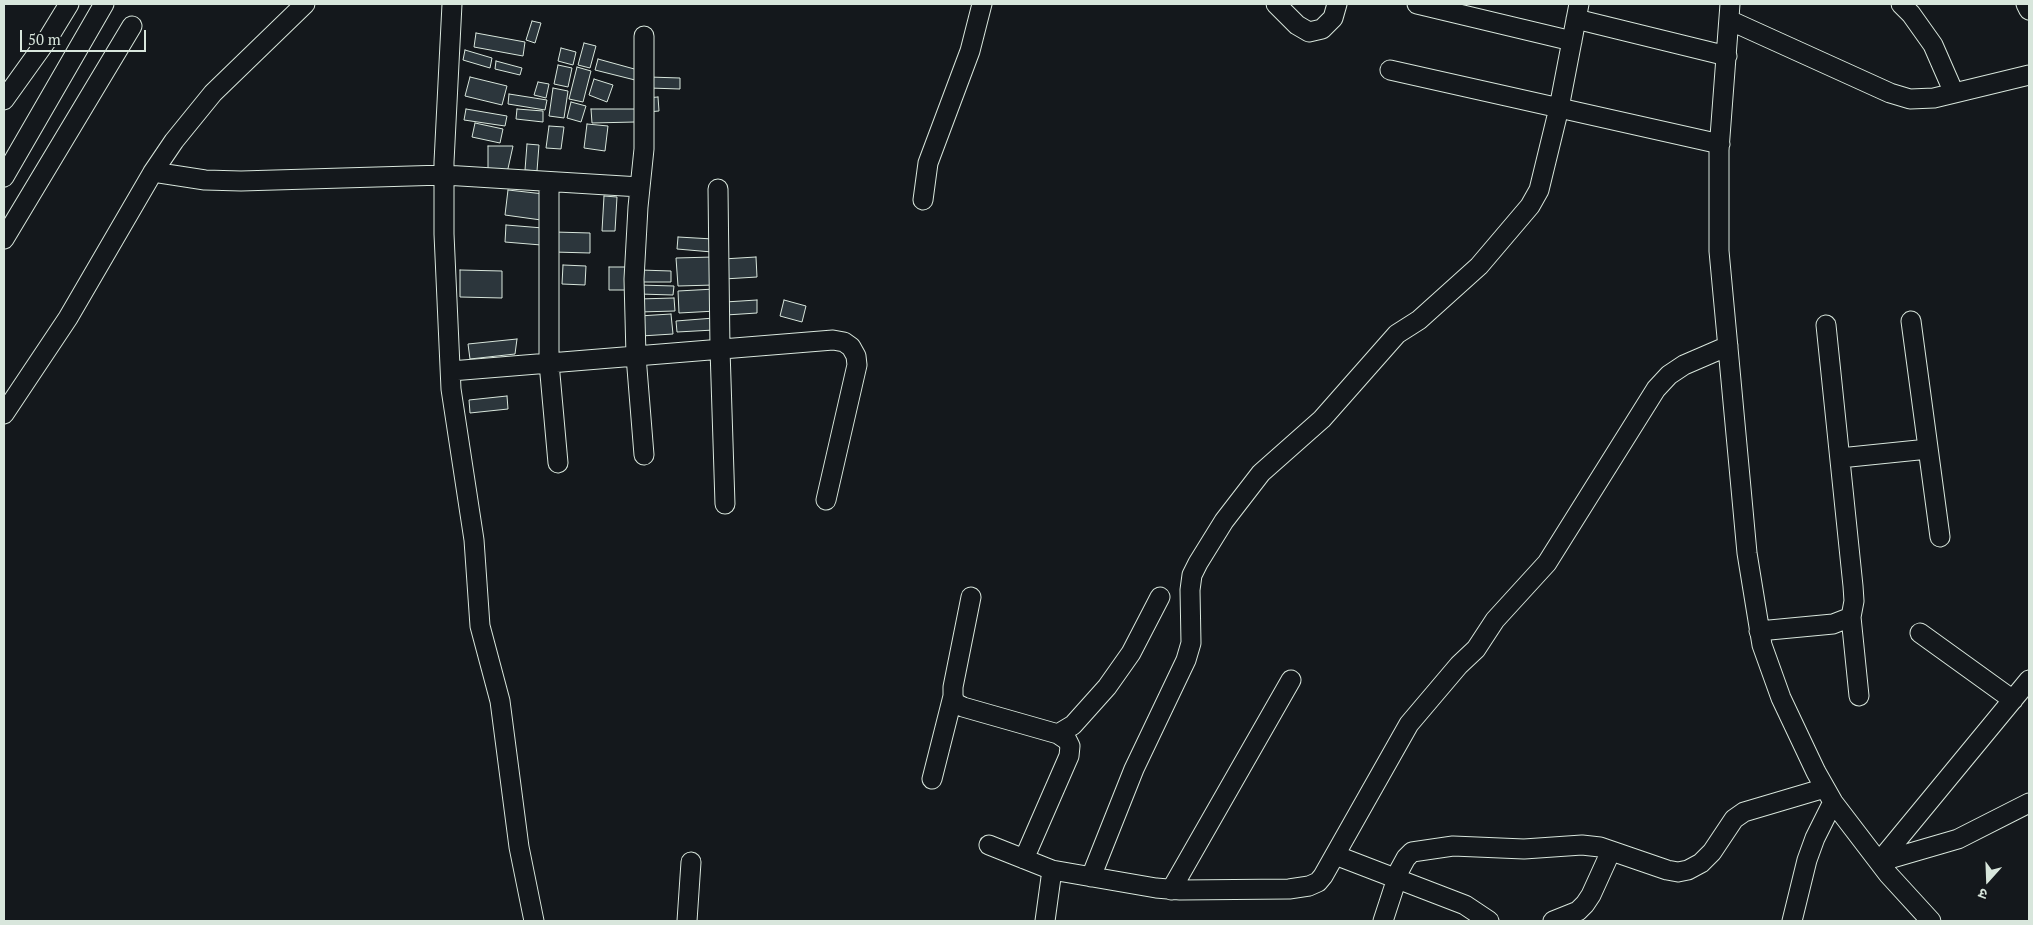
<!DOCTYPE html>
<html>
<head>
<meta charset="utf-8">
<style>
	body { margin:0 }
	#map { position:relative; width:2033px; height:925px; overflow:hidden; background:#14181c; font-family:"PT Serif","Noto Sans Devanagari",serif }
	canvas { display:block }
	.frame { position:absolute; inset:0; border:5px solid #d8e6dc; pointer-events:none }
	.north { position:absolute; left:1963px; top:855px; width:50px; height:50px; -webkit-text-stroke:4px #14181c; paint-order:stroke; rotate:200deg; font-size:14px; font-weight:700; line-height:20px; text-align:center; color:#d8e6dc }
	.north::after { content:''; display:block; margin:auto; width:18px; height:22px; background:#d8e6dc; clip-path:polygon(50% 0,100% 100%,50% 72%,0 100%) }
	.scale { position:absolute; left:20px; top:30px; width:126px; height:22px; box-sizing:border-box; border:2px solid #d8e6dc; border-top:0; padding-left:6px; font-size:15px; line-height:18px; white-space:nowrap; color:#d8e6dc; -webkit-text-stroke:4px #14181c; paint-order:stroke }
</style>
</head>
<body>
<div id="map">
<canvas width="2033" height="925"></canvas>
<div class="frame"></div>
<div class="north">उ</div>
<div class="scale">50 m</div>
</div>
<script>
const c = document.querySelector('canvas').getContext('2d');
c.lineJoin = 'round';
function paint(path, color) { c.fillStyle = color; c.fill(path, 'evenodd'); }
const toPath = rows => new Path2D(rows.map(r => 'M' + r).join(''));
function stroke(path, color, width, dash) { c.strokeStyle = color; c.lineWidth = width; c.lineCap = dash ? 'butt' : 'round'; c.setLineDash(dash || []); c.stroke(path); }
const building = toPath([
	[532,21,541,23,535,43,526,40,532,21],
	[476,33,525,42,523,56,474,47,476,33],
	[584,43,596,46,590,68,578,65,584,43],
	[561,48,576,52,573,65,558,61,561,48],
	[465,50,492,58,490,68,463,60,465,50],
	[598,59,638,70,635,80,595,70,598,59],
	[496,61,522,68,520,75,495,69,496,61],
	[558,65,572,68,568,87,554,84,558,65],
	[577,67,591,71,583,102,569,99,577,67],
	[470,77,507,86,502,105,465,96,470,77],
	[649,77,680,78,680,89,649,88,649,77],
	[594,79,613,85,607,102,589,95,594,79],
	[538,82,549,84,546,98,534,95,538,82],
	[553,88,568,91,564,118,549,116,553,88],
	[509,94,547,100,545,110,508,104,509,94],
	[658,97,659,111,647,112,646,98,658,97],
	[571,102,586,106,581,122,567,118,571,102],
	[466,109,507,116,505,126,464,120,466,109],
	[517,109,543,111,543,122,516,119,517,109],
	[591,109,635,109,635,122,592,123,591,109],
	[475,123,503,129,500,143,472,137,475,123],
	[587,124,608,126,605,151,584,148,587,124],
	[549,126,564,127,561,149,546,148,549,126],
	[527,144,539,145,537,171,525,170,527,144],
	[488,146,513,146,507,173,488,173,488,146],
	[508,190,544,194,541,220,505,215,508,190],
	[604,196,617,197,615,231,602,231,604,196],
	[506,225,543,228,541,245,505,242,506,225],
	[555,232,590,233,590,253,554,252,555,232],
	[678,237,713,239,712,252,677,249,678,237],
	[713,257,714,285,678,286,676,258,713,257],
	[756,257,757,277,724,279,723,259,756,257],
	[563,265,586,266,585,285,562,284,563,265],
	[609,267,627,267,627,290,609,290,609,267],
	[460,270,502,271,502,298,460,297,460,270],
	[640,270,671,271,671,282,639,282,640,270],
	[639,285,674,286,673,295,639,294,639,285],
	[715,289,716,311,679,313,678,291,715,289],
	[674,298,675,311,639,312,638,299,674,298],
	[757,300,757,313,726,315,725,302,757,300],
	[784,300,806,306,802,322,780,316,784,300],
	[671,314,673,334,641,336,639,316,671,314],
	[714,318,714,330,677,332,676,321,714,318],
	[517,339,515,354,470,359,468,344,517,339],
	[507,396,508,409,470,413,469,400,507,396]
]);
const minor = toPath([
	[452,4,444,162,444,234,451,389,474,540,480,626,500,701,519,847,534,921],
	[1276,4,1297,25,1309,32,1322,29,1333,18,1337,4],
	[1417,4,1572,41],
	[1730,4,1719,150,1719,251,1747,553,1762,645,1781,698,1816,772,1833,802,1888,874,1931,921],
	[1901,4,1911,14,1933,45,1954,93],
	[2026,4,2029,10],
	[1576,19,1727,56],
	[1729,20,1890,93,1910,99,1934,98,2029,75],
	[644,36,644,149,638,207,634,279,636,356,644,455],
	[1390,70,1720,144],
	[4,100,47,40,69,4],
	[153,172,205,180,241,181,444,175,640,187],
	[4,177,104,4],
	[549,182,549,363,558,463],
	[718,189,720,349,725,504],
	[923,200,928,163,970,51,982,4],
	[4,239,132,26],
	[1911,321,1940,537],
	[451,371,833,340,844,342,851,347,856,356,857,365,826,500],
	[4,414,68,318,153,172,174,141,213,93,305,4],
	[1840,458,1928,449],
	[971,597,953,687,953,696,955,703,963,707,1058,734,1067,740,1070,746,1069,756,1024,859],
	[1851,617,1859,696],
	[1759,631,1833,624,1851,617,1854,601,1853,586,1826,325],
	[1920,633,2013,700],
	[1058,734,1073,725,1107,687,1131,653,1160,597],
	[932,779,953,696],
	[989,845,1052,870,1156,888,1180,890,1289,889,1309,886,1318,882,1323,876,1409,724,1459,665,1476,649,1495,620,1547,563,1656,389,1669,375,1684,365,1728,346],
	[1335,855,1465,905,1489,921],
	[1879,862,2029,680],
	[1879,862,1958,839,2029,803],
	[1091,877,1134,769,1186,660,1191,643,1190,590,1192,575,1198,563,1224,521,1261,473,1322,419,1397,334,1419,320,1479,266,1530,206,1539,190,1559,108,1579,4],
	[1171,890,1291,680],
	[687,921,691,862],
	[1045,921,1052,870],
	[1383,921,1400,869,1406,858,1412,852,1453,846,1524,849,1582,845,1600,847,1667,870,1678,872,1688,870,1701,863,1712,852,1734,819,1744,812,1825,788],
	[1553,921,1578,911,1585,904,1591,895,1611,851],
	[1792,921,1807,860,1815,838,1833,802]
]);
paint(building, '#2c363c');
stroke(building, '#d8e6dc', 1);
stroke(minor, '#d8e6dc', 21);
stroke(minor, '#14181c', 19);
</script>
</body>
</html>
